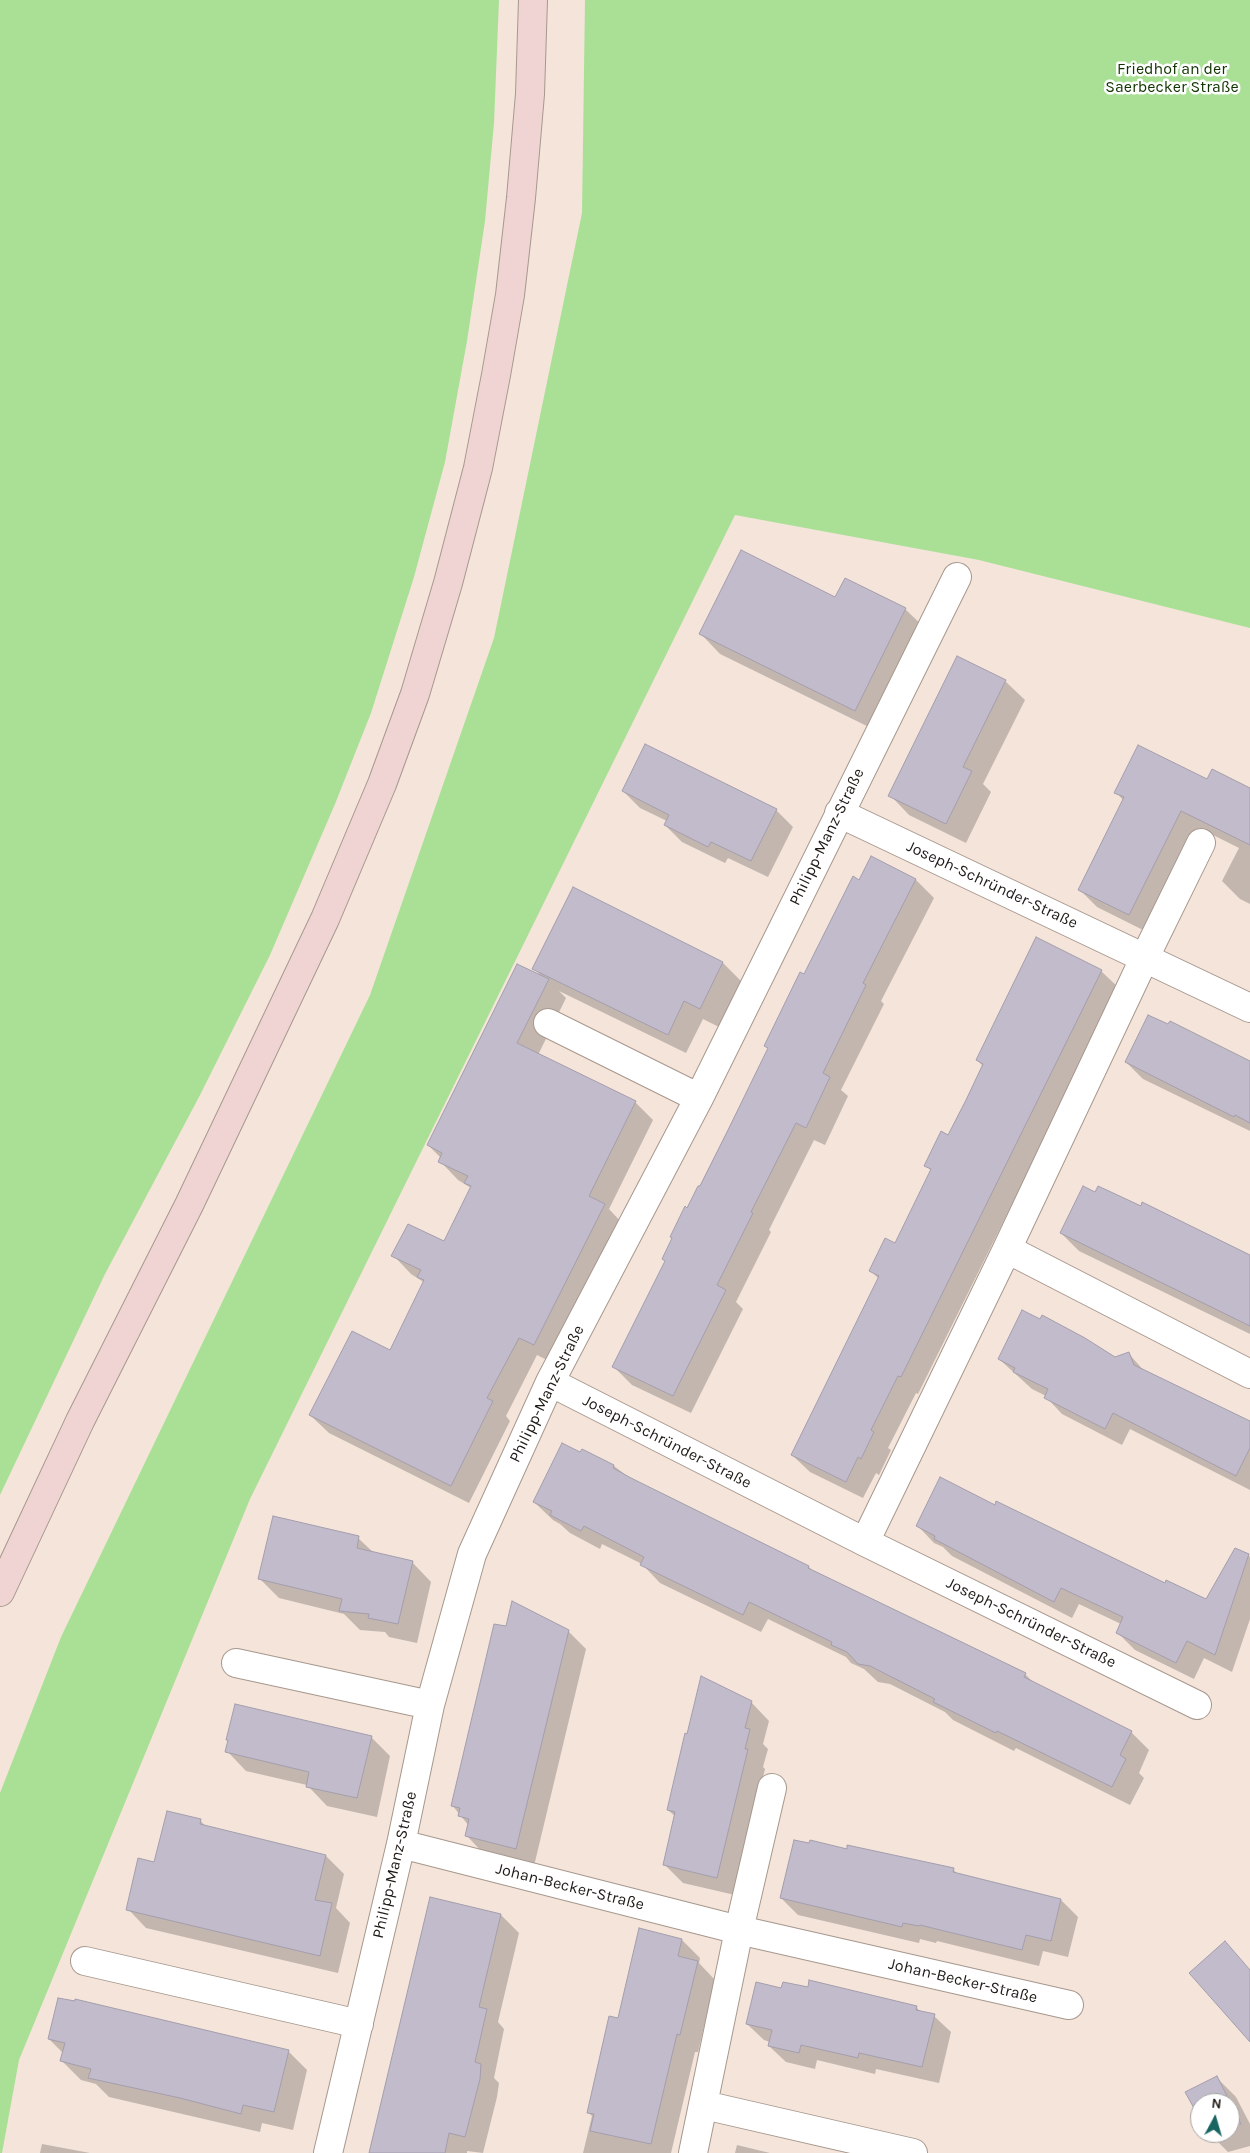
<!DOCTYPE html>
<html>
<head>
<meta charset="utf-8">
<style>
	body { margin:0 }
	#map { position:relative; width:1250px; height:2153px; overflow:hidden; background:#f4e4da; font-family:Karla,sans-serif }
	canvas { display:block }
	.north { position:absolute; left:1190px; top:2093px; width:50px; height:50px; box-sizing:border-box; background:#fff; border:1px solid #a5a3a2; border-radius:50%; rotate:6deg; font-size:14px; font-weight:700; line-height:20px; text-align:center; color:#1f1a16 }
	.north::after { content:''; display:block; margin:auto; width:18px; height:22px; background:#186562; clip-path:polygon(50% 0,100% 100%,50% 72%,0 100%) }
</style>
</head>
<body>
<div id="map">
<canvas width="1250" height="2153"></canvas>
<div class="north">N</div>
</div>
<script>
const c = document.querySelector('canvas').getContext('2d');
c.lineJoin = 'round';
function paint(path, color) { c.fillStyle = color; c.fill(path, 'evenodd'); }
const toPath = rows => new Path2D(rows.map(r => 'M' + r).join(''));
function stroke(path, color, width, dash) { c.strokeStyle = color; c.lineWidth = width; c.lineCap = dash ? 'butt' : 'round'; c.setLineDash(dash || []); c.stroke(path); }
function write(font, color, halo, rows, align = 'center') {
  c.font = font + ' Karla,sans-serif'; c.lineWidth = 5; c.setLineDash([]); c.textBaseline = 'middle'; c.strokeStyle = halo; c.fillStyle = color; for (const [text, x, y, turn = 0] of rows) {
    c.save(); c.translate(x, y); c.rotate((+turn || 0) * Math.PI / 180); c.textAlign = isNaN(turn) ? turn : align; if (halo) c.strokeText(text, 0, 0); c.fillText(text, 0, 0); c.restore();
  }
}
const green = toPath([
	[0,0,499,0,494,123,485,221,467,341,445,462,414,577,371,713,335,804,270,955,199,1097,105,1274,0,1495],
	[585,0,1250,0,1250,628,979,560,735,515,250,1499,19,2060,2,2153,0,2153,0,1793,61,1637,370,995,494,638,582,213]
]);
const shadow = toPath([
	[836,598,905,609,925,628,875,730,720,654,701,634],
	[1005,681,1025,700,983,784,991,792,966,843,909,815,890,795],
	[1207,780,1250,790,1250,904,1240,899,1222,881,1239,848,1199,828,1147,932,1097,907,1079,889,1123,800,1116,792],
	[623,791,776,810,793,827,768,877,728,858,725,863,682,842,665,825,667,821,640,808],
	[916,880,934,898,881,1001,884,1004,841,1090,848,1096,825,1145,814,1140,769,1230,771,1232,736,1302,743,1309,691,1413,632,1385,614,1367,666,1261,688,1209,769,1049,766,1046,804,976,860,881],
	[723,963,741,981,719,1027,703,1019,686,1053,559,991,566,998,538,1055,635,1102,653,1120,609,1209,622,1223,553,1363,537,1355,506,1416,510,1421,469,1503,329,1433,310,1415,390,1352,425,1283,411,1274,393,1255,445,1243,471,1188,458,1180,440,1161,441,1158,428,1145,542,977,534,968],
	[1101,971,1119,988,918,1394,916,1393,888,1448,891,1450,879,1475,876,1473,863,1498,810,1472,792,1455,879,1279,870,1270,896,1245,932,1172,926,1165,949,1136,983,1066,977,1060],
	[1126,1062,1250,1062,1250,1131,1143,1079],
	[1096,1193,1141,1208,1250,1257,1250,1334,1079,1251,1061,1233],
	[1129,1354,1146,1373,1250,1423,1250,1490,1130,1429,1122,1445,1062,1414,1046,1397,1046,1396,1032,1389,999,1359,1115,1358],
	[581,1453,614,1466,631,1479,809,1567,814,1572,1025,1674,1036,1685,1131,1732,1149,1750,1139,1773,1144,1778,1130,1805,1016,1748,1014,1751,953,1720,945,1712,890,1684,878,1682,864,1669,851,1663,846,1657,768,1619,761,1632,660,1583,642,1564,602,1544,600,1549,570,1533,560,1524,553,1520,534,1502],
	[995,1506,1165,1585,1207,1601,1248,1555,1250,1557,1250,1619,1232,1672,1204,1658,1194,1679,1135,1650,1117,1632,1121,1624,1079,1604,1072,1618,952,1556,943,1547,934,1543,917,1525],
	[358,1538,374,1553,412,1562,431,1582,417,1643,389,1637,385,1632,360,1630,344,1614,279,1598,260,1579],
	[507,1628,568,1631,586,1649,534,1866,484,1854,467,1836,469,1826,452,1805],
	[751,1702,769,1721,763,1744,768,1749,763,1767,765,1769,735,1895,683,1883,664,1864,676,1817,668,1810],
	[371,1737,390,1756,377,1817,327,1806,307,1785,246,1771,227,1751,229,1741,227,1740],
	[200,1820,206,1827,326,1856,344,1874,336,1908,350,1923,338,1973,146,1928,128,1909,155,1863],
	[848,1851,953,1869,958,1875,1061,1900,1078,1917,1068,1957,1043,1951,1039,1966,937,1941,936,1943,920,1939,919,1943,798,1915,781,1898],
	[501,1915,519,1933,498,2022,504,2029,494,2078,499,2083,497,2097,483,2153,467,2151,467,2153,371,2153],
	[682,1940,700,1958,699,1963,715,1980,698,2052,695,2052,671,2153,583,2153,592,2116,588,2112,619,2020],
	[782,1990,916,2007,922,2013,934,2016,951,2032,939,2083,876,2069,875,2074,817,2060,815,2069,786,2062,769,2046,770,2042,764,2040,747,2024],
	[49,2039,288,2051,307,2070,293,2130,262,2123,260,2132,109,2097,96,2084,81,2080,62,2061,63,2053],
	[1216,2077,1236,2097,1250,2124,1250,2146,1228,2152,1209,2133,1230,2133,1230,2103,1200,2103,1200,2117,1187,2092],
	[42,2144,90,2153,40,2153],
	[737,2145,770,2153,735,2153]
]);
const building = toPath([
	[741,550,835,597,845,578,906,608,855,711,699,634,741,550],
	[957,656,1006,680,963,767,972,771,946,824,888,796,957,656],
	[645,744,777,809,751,861,711,842,708,847,664,825,669,815,622,791,645,744],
	[1138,745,1207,779,1212,769,1250,788,1250,845,1181,811,1129,915,1078,890,1124,797,1114,793,1138,745],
	[871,856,916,879,863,983,866,985,823,1073,830,1077,806,1128,796,1123,751,1212,753,1213,717,1285,726,1290,673,1396,612,1367,665,1261,662,1259,672,1238,670,1237,685,1206,687,1208,698,1186,700,1186,727,1132,768,1048,764,1046,800,972,804,974,853,876,859,880,871,856],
	[573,887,723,962,700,1009,684,1001,668,1035,532,969,573,887],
	[1036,937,1102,970,901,1377,898,1376,871,1430,874,1432,861,1459,858,1457,846,1482,791,1455,879,1276,869,1271,885,1238,895,1243,931,1169,924,1166,941,1131,948,1135,966,1100,983,1064,976,1060,1036,937],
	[517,964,549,979,517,1043,636,1101,589,1196,605,1204,534,1345,519,1338,487,1398,493,1401,451,1486,309,1415,352,1331,390,1350,424,1280,417,1277,421,1270,391,1256,408,1224,444,1241,471,1186,464,1183,468,1176,438,1162,442,1153,427,1145,517,964],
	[1148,1015,1168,1024,1170,1021,1250,1061,1250,1123,1235,1115,1234,1117,1125,1062,1148,1015],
	[1083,1186,1095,1192,1098,1186,1141,1206,1142,1202,1250,1255,1250,1326,1060,1233,1083,1186],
	[1022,1310,1040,1319,1042,1315,1085,1338,1115,1357,1129,1352,1134,1365,1250,1421,1250,1448,1236,1476,1113,1413,1105,1429,1044,1398,1048,1389,1013,1372,1015,1368,998,1359,1022,1310],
	[562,1443,580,1452,582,1449,614,1465,613,1468,631,1478,809,1566,808,1568,1026,1673,1024,1677,1132,1731,1120,1755,1126,1759,1112,1787,997,1731,996,1733,933,1702,935,1699,870,1666,858,1664,847,1652,831,1645,832,1642,749,1602,743,1615,640,1565,644,1557,584,1526,581,1531,550,1515,552,1511,533,1502,562,1443],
	[940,1477,995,1505,996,1501,1165,1583,1166,1580,1206,1599,1235,1548,1249,1554,1215,1655,1187,1641,1176,1663,1116,1633,1123,1617,1061,1588,1054,1602,934,1539,935,1536,916,1526,940,1477],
	[273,1516,359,1536,357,1548,413,1561,398,1624,368,1618,369,1614,339,1611,342,1599,258,1579,273,1516],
	[512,1601,569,1630,516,1849,465,1836,469,1819,458,1816,460,1808,451,1806,494,1624,506,1626,512,1601],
	[701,1676,752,1701,745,1728,750,1729,745,1749,748,1749,717,1878,663,1865,675,1812,667,1810,685,1733,687,1734,701,1676],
	[235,1704,372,1736,357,1798,306,1787,309,1772,225,1752,228,1740,226,1740,235,1704],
	[167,1811,201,1819,200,1824,326,1855,315,1900,332,1903,320,1956,126,1910,138,1858,154,1862,167,1811],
	[794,1840,809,1843,810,1840,847,1849,847,1845,954,1868,953,1872,1061,1899,1051,1941,1026,1935,1022,1950,920,1925,919,1926,903,1923,902,1927,780,1898,794,1840],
	[430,1897,501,1914,479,2007,487,2009,475,2062,481,2064,480,2079,465,2137,449,2133,445,2153,369,2153,430,1897],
	[639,1928,682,1939,678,1956,698,1961,680,2035,677,2034,651,2144,590,2131,594,2114,587,2113,609,2016,618,2018,639,1928],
	[1225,1941,1250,1970,1250,2042,1189,1973,1225,1941],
	[809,1980,917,2006,916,2010,935,2014,922,2067,859,2053,858,2058,801,2045,799,2053,768,2046,772,2030,746,2024,756,1982,781,1988,783,1982,808,1987,809,1980],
	[58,1998,75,2001,75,1999,289,2050,274,2112,243,2105,241,2114,180,2098,88,2078,91,2069,60,2061,65,2043,48,2039,58,1998],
	[1217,2076,1241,2124,1230,2127,1230,2103,1200,2103,1200,2119,1185,2092,1217,2076]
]);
const street = toPath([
	[839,813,1250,1008],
	[548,1023,699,1098],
	[1007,1249,1145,957,1201,843],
	[550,1382,865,1542,1197,1705],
	[865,1542,1007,1249,1250,1374],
	[236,1663,430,1705],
	[401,1844,739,1930,1069,2005],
	[85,1961,359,2024],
	[704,2105,913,2153],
	[328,2153,401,1844,430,1705,472,1554,550,1382,699,1098,957,577],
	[693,2153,739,1930,772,1788]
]);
const secondary = toPath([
	[0,1592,80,1421,189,1205,325,919,382,784,415,694,448,583,478,468,496,375,510,295,521,198,530,94,533,0]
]);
const parkNames = [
	["Friedhof an der",1172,69],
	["Saerbecker Straße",1172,87]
];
const streetNames = [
	["Philipp-Manz-Straße",827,837,-64],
	["Joseph-Schründer-Straße",992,885,25],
	["Philipp-Manz-Straße",547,1394,-64],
	["Joseph-Schründer-Straße",667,1442,27],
	["Joseph-Schründer-Straße",1031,1623,26],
	["Philipp-Manz-Straße",395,1865,-77],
	["Johan-Becker-Straße",570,1887,14],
	["Johan-Becker-Straße",963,1981,13]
];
paint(green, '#a9e096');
paint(shadow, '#0003');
paint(building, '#c1bbcb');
stroke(building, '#a39dac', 1);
stroke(street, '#a7988e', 30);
stroke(secondary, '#a7988e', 30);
stroke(street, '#fff', 28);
stroke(secondary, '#f0d4d4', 28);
write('16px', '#113501', '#fff', parkNames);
write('16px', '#1f1a16', '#fff', streetNames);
</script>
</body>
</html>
